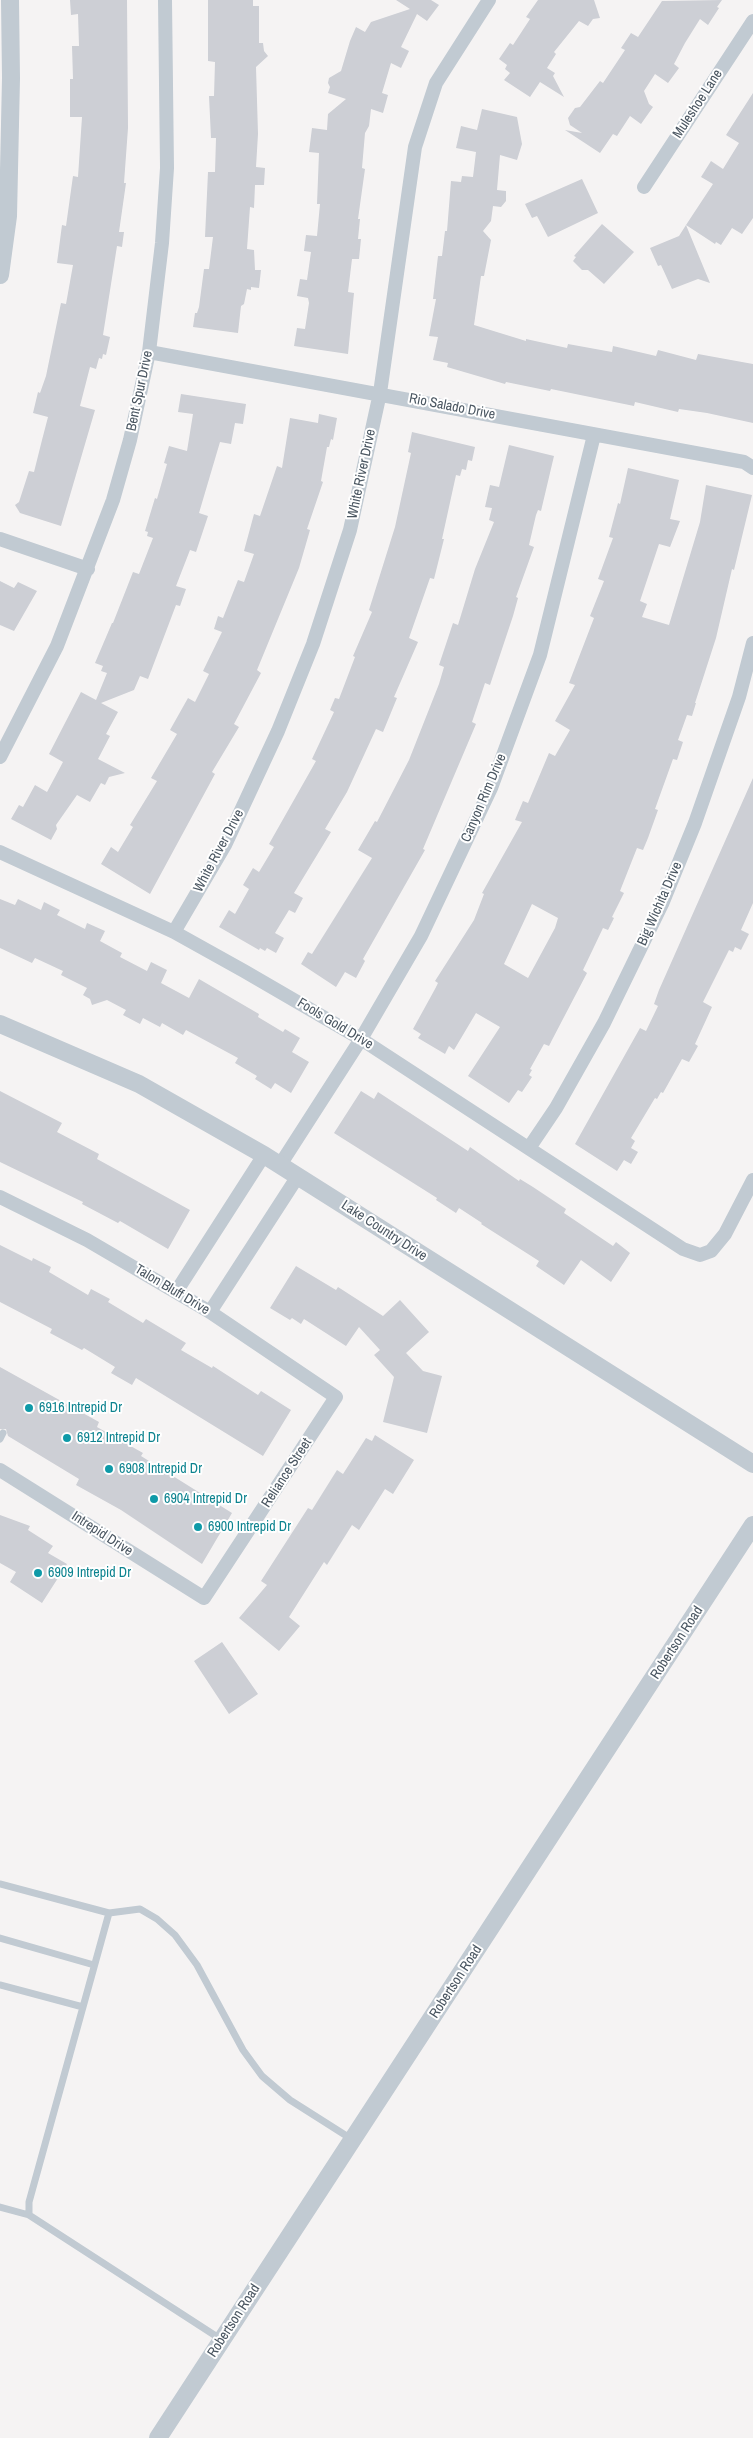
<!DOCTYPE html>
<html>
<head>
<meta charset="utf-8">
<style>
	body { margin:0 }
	canvas { display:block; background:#f5f3f3 }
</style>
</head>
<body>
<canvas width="753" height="2438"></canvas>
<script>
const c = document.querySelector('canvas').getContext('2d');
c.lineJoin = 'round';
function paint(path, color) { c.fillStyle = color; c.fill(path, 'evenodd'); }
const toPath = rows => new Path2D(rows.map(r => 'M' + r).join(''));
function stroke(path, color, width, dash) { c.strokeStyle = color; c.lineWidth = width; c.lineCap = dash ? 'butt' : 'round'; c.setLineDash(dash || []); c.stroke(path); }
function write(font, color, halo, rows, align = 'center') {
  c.font = font + ' "Archivo Narrow",sans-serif'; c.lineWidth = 4; c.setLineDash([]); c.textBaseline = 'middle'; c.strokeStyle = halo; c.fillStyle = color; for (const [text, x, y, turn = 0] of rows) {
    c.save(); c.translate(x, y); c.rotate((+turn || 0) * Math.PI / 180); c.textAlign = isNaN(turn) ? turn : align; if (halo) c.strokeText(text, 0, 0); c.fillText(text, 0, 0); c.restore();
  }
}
const building = toPath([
	[70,0,127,0,128,128,124,183,126,183,119,232,124,232,122,247,117,246,103,335,110,337,106,355,103,354,102,359,99,358,96,369,90,367,80,406,95,410,61,526,20,513,15,505,19,502,29,471,34,472,42,440,48,417,33,413,38,392,40,393,46,376,61,303,66,304,73,265,57,263,62,225,66,226,73,176,78,177,82,117,70,117,70,79,73,79,72,46,79,46,78,14,71,15],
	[208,0,253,0,253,6,259,6,259,43,263,43,264,51,268,56,256,67,258,134,256,167,265,168,264,185,255,185,254,208,250,207,247,249,254,250,255,270,261,270,259,288,251,287,251,290,247,289,244,304,241,306,238,333,193,327,195,313,197,313,199,307,204,269,209,269,213,237,205,237,208,172,215,172,216,138,211,138,209,96,214,96,215,62,208,61],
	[396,0,431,0,439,5,427,21,417,14,401,47,409,51,401,68,391,63,382,93,388,95,383,113,371,109,369,126,365,133,362,168,365,169,358,219,360,219,358,239,361,239,359,259,352,259,348,292,354,293,348,354,294,346,297,328,305,329,309,303,308,298,297,296,300,279,307,280,311,252,304,251,306,235,317,236,320,204,317,204,319,153,309,152,312,128,327,130,328,114,346,99,328,93,330,87,328,83,329,78,341,71,350,41,356,27,365,32,371,22,410,9],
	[538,0,594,0,600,18,593,19,588,26,579,21,554,52,556,54,547,68,555,73,553,76,564,97,540,82,530,97,504,80,510,73,505,69,507,65,499,59,510,43,513,45,530,19,526,17],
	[722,0,717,7,719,8,708,25,700,19,685,43,674,64,679,68,668,83,655,74,644,91,649,104,653,107,641,124,630,116,617,136,613,134,600,153,565,130,582,133,570,125,568,118,575,108,580,107,600,81,603,83,625,50,621,48,631,33,638,37,662,1],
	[753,93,753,218,742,234,732,228,721,245,716,242,715,244,686,225,713,184,701,177,711,161,723,169,739,143,726,135],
	[482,109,517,117,522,144,517,160,500,155,497,190,506,191,506,201,501,207,493,206,491,221,483,231,491,240,484,276,481,276,474,325,526,341,526,339,567,348,568,344,612,352,613,346,656,356,658,350,696,360,698,354,753,364,753,423,707,413,679,409,678,412,635,402,634,406,551,389,550,391,506,382,505,384,447,367,448,363,433,360,438,337,429,336,436,299,433,299,438,256,442,256,445,231,447,231,451,181,461,182,462,176,473,177,476,152,456,148,461,126,477,130],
	[582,179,598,213,548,237,537,216,532,218,525,204],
	[602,224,634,252,604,284,588,270,582,270,573,261,576,257,574,256],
	[686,225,710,283,698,279,672,289,661,265,658,266,650,248,679,236],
	[181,394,246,404,243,424,235,423,231,444,220,442,199,513,208,516,196,552,190,550,176,586,186,589,180,606,176,605,148,679,140,676,134,690,101,703,118,712,106,734,110,736,98,759,125,773,109,777,105,785,101,783,90,802,77,795,56,825,57,829,51,840,11,819,19,805,23,807,35,785,47,792,63,762,49,754,81,692,96,700,107,673,101,671,103,666,95,663,112,623,113,623,133,572,139,574,153,538,147,536,148,532,145,531,155,498,157,499,167,464,164,463,169,446,187,451,193,414,178,412],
	[319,414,337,418,333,440,331,439,329,447,327,447,321,481,323,482,307,529,310,530,299,568,257,670,261,673,234,724,239,727,212,772,215,774,150,894,101,864,111,847,118,852,133,827,130,825,157,781,151,778,177,734,170,730,188,698,195,702,209,674,203,671,222,632,214,629,218,616,223,618,238,580,244,582,254,554,244,551,254,514,260,516,277,466,282,468,290,418,318,423],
	[412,432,475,447,472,461,468,460,466,470,462,469,460,476,456,475,442,539,444,539,434,579,430,578,409,638,418,642,394,697,397,698,383,732,376,729,347,792,325,829,331,832,294,893,303,898,295,913,289,910,275,933,284,938,276,953,267,948,265,951,260,948,259,950,219,927,229,910,235,914,249,889,243,885,253,868,259,872,274,847,269,844,316,761,312,759,334,712,330,710,335,698,339,699,355,657,353,656,372,612,369,610,395,527,411,453,408,452],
	[509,445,554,456,541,511,538,510,536,515,529,545,534,547,516,597,518,598,513,616,490,685,485,683,472,722,476,724,423,849,425,850,363,959,365,961,356,978,345,972,336,987,301,964,308,952,312,954,372,858,358,850,375,821,377,822,409,760,439,684,444,667,439,665,453,623,458,625,475,569,494,522,489,520,492,508,485,507,490,485,499,487],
	[628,468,679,480,670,519,680,521,670,547,659,544,640,601,647,604,642,617,669,625,700,522,706,485,752,495,734,570,732,569,716,638,695,703,696,703,692,716,687,715,678,740,683,742,677,760,673,759,655,809,658,810,648,838,643,850,637,848,620,891,624,893,612,917,614,918,608,930,603,928,583,970,587,973,552,1040,549,1046,544,1044,530,1069,532,1070,529,1075,532,1077,522,1092,518,1090,509,1103,468,1076,500,1027,476,1013,454,1050,449,1046,445,1054,418,1038,421,1034,413,1029,435,989,438,983,435,981,474,920,484,894,482,893,522,822,515,820,523,801,528,803,549,753,555,756,570,730,555,721,575,685,569,683,594,618,590,616,604,581,598,579,613,538,609,537,618,503,620,504],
	[532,904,558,918,555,928,528,978,504,964],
	[0,581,14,588,18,582,37,591,14,631,0,625],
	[753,778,753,903,741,930,749,934,741,950,735,947,733,952,729,950,703,1002,712,1007,695,1044,698,1046,689,1062,682,1059,663,1093,661,1092,657,1099,655,1098,631,1138,635,1141,631,1148,638,1152,631,1164,624,1160,617,1171,575,1144,640,1028,646,1031,658,1006,654,1004,659,990],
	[0,899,15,905,18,899,41,910,44,902,60,910,57,915,85,929,87,923,105,931,100,941,122,953,120,957,147,971,151,962,167,970,161,983,189,998,199,979,259,1014,258,1017,283,1032,285,1029,300,1038,292,1052,309,1062,291,1093,275,1083,271,1089,255,1079,257,1076,235,1063,238,1058,186,1030,183,1035,162,1023,160,1027,143,1018,140,1024,123,1015,126,1010,107,1000,92,1005,90,999,83,995,87,988,61,975,63,971,35,958,32,963,0,948],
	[0,1091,62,1123,57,1132,99,1154,97,1159,190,1210,168,1249,120,1221,118,1223,82,1204,83,1202,0,1162],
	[361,1091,374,1099,378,1092,468,1151,470,1147,519,1181,520,1179,533,1187,566,1209,564,1213,613,1246,616,1242,630,1253,611,1282,581,1260,564,1285,536,1266,539,1261,481,1224,482,1223,459,1208,456,1213,436,1200,437,1198,334,1133],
	[0,1245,32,1261,33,1258,51,1267,49,1272,88,1295,91,1289,110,1299,108,1302,143,1323,146,1319,186,1343,181,1350,212,1368,213,1366,258,1395,261,1391,291,1410,263,1456,136,1378,132,1385,111,1373,115,1367,84,1348,82,1350,50,1333,52,1329,0,1302],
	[296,1266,336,1290,338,1287,383,1316,400,1300,429,1332,406,1353,423,1371,442,1376,427,1433,383,1422,394,1377,374,1355,380,1350,359,1327,346,1346,304,1319,301,1324,292,1318,290,1320,270,1308],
	[0,1367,99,1422,97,1427,143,1453,141,1456,232,1513,202,1564,121,1510,76,1485,79,1479,8,1436,6,1429,0,1429],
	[375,1435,414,1460,393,1494,385,1489,359,1530,352,1525,327,1565,324,1562,289,1617,300,1626,279,1651,239,1618,267,1585,261,1581,308,1508,312,1510,337,1470,343,1474,366,1438,372,1441],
	[0,1515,30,1526,28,1530,53,1546,48,1553,67,1564,42,1603,10,1582,16,1572,0,1563],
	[222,1642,258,1694,229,1714,194,1661]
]);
const service = toPath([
	[0,1439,3,1433],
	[0,1884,109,1913,29,2202,29,2215,222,2340],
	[109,1913,140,1909,157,1919,175,1935,197,1965,243,2050,262,2076,290,2100,353,2140],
	[0,1938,94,1965],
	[0,1985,83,2007],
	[0,2207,29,2215]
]);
const minor = toPath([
	[644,187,753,21],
	[149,352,744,462,753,468],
	[0,539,88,569],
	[0,757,57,646,113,500,130,440,149,352,162,243,167,168,165,0],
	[0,852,174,932,244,971,361,1039,683,1249,700,1255,711,1251,725,1234,753,1180],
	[174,932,225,845,278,731,313,644,350,530,380,393,415,147,436,83,489,0],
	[529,1148,556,1108,604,1023,662,904,695,823,739,697,753,643],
	[280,1165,361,1039,421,936,491,788,540,655,594,435],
	[0,1197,87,1240,210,1312,336,1397,204,1598,0,1470],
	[176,1292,264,1155],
	[210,1312,298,1176]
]);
const tertiary = toPath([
	[0,275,8,216,11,78,10,0],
	[0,1024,139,1084,264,1155,753,1464],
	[158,2438,753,1525]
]);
const markers = [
	[29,1408,5,"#0f9aa8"],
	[67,1438,5,"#0f9aa8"],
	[109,1469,5,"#0f9aa8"],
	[154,1499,5,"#0f9aa8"],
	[198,1527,5,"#0f9aa8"],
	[38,1573,5,"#0f9aa8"]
];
const streetNames = [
	["Muleshoe Lane",698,104,-57],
	["Bent Spur Drive",140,391,-78],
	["Rio Salado Drive",452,407,11],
	["White River Drive",362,474,-78],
	["Canyon Rim Drive",484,798,-67],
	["White River Drive",219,851,-62],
	["Big Wichita Drive",660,904,-66],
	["Fools Gold Drive",335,1024,31],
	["Lake Country Drive",384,1231,33],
	["Talon Bluff Drive",172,1290,31],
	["Reliance Street",287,1473,-57],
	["Intrepid Drive",102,1534,33],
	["Robertson Road",677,1643,-57],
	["Robertson Road",456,1982,-57],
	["Robertson Road",234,2321,-57]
];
const cultureNames = [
	["6916 Intrepid Dr",39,1408],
	["6912 Intrepid Dr",77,1438],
	["6908 Intrepid Dr",119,1469],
	["6904 Intrepid Dr",164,1499],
	["6900 Intrepid Dr",208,1527],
	["6909 Intrepid Dr",48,1573]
];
paint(building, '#cdcfd5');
stroke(service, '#c1cad2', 7);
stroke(minor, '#c1cad2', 14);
stroke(tertiary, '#c1cad2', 18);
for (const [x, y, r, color] of markers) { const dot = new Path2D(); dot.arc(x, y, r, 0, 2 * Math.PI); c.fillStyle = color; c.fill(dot); stroke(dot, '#fff', 2); }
write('14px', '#4a5661', '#fff', streetNames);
write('14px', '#0d838f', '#fff', cultureNames, 'left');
</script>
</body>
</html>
